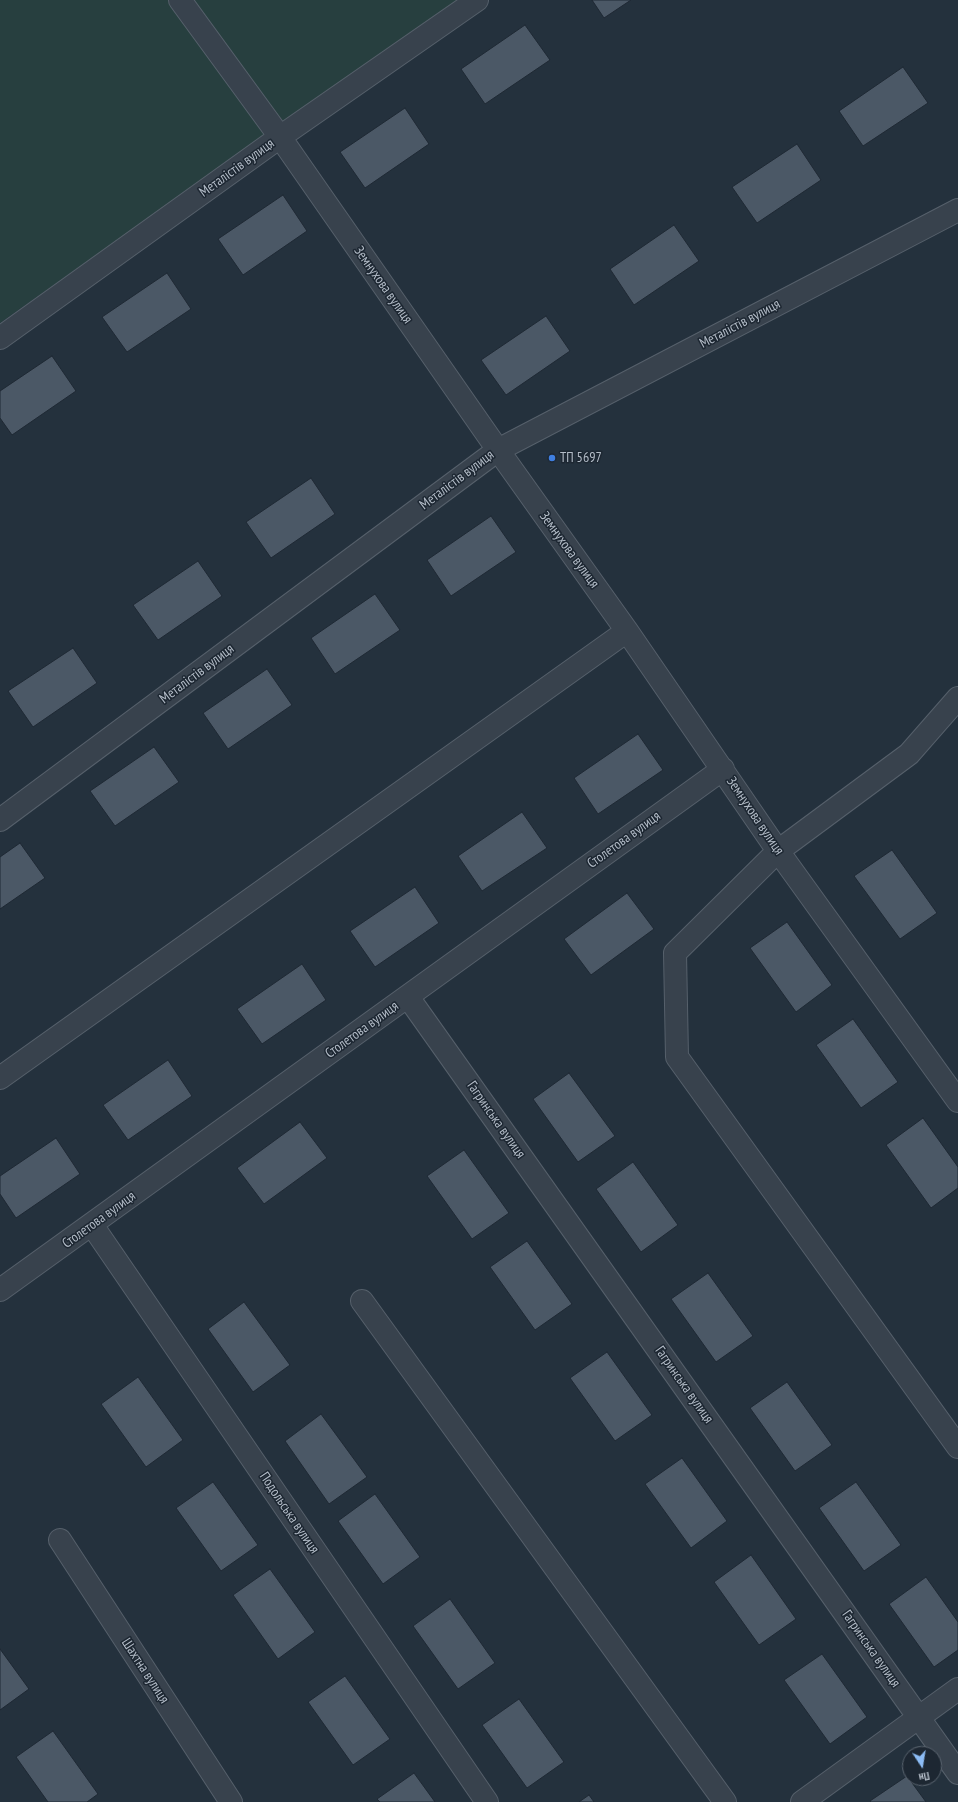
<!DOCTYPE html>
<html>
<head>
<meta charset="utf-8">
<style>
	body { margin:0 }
	#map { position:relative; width:958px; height:1802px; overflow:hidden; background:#24313d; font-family:"PT Sans Narrow",sans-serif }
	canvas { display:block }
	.north { position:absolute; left:902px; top:1746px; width:40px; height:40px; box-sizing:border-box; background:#1d2732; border:1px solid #59636e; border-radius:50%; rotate:168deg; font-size:11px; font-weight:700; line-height:16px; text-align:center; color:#b4bdc8 }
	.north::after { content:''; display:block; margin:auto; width:14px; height:18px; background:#8cbcf5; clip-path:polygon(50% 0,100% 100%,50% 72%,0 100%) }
</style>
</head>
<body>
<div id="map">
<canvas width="958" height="1802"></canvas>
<div class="north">Пн</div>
</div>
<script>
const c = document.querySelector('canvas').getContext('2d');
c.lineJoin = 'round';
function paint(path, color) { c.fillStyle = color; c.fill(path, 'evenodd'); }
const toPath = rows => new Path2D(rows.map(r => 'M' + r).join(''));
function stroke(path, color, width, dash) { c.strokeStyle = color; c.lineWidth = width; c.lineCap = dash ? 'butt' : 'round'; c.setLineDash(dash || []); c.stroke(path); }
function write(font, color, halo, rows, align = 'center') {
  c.font = font + ' "PT Sans Narrow",sans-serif'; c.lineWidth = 3; c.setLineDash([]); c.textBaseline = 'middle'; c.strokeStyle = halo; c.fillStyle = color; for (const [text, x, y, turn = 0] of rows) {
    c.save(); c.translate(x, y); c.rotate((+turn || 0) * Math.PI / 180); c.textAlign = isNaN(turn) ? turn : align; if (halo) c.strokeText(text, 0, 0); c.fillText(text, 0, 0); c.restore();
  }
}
const green = toPath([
	[0,0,457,0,0,323]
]);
const building = toPath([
	[592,0,631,0,604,18,592,0],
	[525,25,550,60,485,104,461,69,525,25],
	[903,67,928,103,863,146,839,111,903,67],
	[405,108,429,144,365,188,340,152,405,108],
	[797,144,821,180,757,223,732,187,797,144],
	[283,195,307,231,243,275,218,239,283,195],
	[674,225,699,261,634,305,610,269,674,225],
	[167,273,191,309,127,352,102,317,167,273],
	[546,316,570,351,506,395,481,360,546,316],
	[52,356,76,391,12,435,0,418,0,391,52,356],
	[311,478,335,514,271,558,246,522,311,478],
	[491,516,516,552,451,596,427,560,491,516],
	[198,561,222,596,158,640,133,605,198,561],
	[375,594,400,630,335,674,311,638,375,594],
	[73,648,97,683,33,727,8,691,73,648],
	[267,669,292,705,228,749,203,713,267,669],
	[638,734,663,770,598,814,574,778,638,734],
	[154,747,179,782,115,826,90,791,154,747],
	[522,812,547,848,482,891,458,856,522,812],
	[20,843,45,878,0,909,0,857,20,843],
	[892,850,937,913,900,939,854,876,892,850],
	[415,887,439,923,375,967,350,931,415,887],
	[627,893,654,929,591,975,564,939,627,893],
	[787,922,832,985,796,1012,750,948,787,922],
	[302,964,326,1000,262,1044,237,1009,302,964],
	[853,1019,898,1082,861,1108,816,1045,853,1019],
	[168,1060,192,1096,128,1140,103,1105,168,1060],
	[569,1073,615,1136,578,1162,533,1099,569,1073],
	[923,1118,958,1167,958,1188,931,1208,886,1145,923,1118],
	[300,1122,327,1158,264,1204,237,1168,300,1122],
	[56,1138,80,1174,16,1218,0,1194,0,1176,56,1138],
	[464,1150,509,1213,472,1239,427,1176,464,1150],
	[633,1162,678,1225,641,1252,596,1189,633,1162],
	[527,1241,572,1304,535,1330,490,1267,527,1241],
	[708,1273,753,1336,716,1362,671,1299,708,1273],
	[244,1302,290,1365,253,1392,208,1329,244,1302],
	[607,1352,652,1415,615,1441,570,1378,607,1352],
	[138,1377,183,1440,146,1467,101,1404,138,1377],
	[787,1382,832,1445,795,1471,750,1408,787,1382],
	[321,1414,367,1477,329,1504,285,1441,321,1414],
	[682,1458,727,1521,691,1548,645,1484,682,1458],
	[213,1482,258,1545,221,1571,176,1508,213,1482],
	[856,1482,901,1545,864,1571,819,1508,856,1482],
	[375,1494,420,1557,383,1584,338,1521,375,1494],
	[751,1555,796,1619,759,1645,714,1582,751,1555],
	[270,1569,315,1632,278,1659,233,1595,270,1569],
	[926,1577,958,1622,958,1650,934,1667,889,1604,926,1577],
	[450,1599,495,1663,458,1689,413,1626,450,1599],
	[0,1649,29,1689,0,1710,0,1649],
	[822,1654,867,1717,830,1744,784,1680,822,1654],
	[345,1676,390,1739,353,1765,308,1702,345,1676],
	[519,1699,564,1762,527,1788,482,1725,519,1699],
	[53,1731,98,1794,87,1802,48,1802,16,1757,53,1731],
	[414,1773,435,1802,380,1802,377,1799,414,1773],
	[907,1776,926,1802,871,1802,870,1801,907,1776],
	[589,1795,594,1802,579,1802,589,1795]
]);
const minor = toPath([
	[180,0,280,137,498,450,627,631,778,851,958,1101],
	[0,338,280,137,477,0],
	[958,698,909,754,778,851,675,953,677,1057,958,1447],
	[0,820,498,450,958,210],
	[408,997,958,1773],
	[0,1078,627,631],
	[92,1225,487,1802],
	[0,1290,723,769],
	[362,1301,725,1802],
	[60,1540,231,1802],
	[802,1802,958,1689]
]);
const markers = [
	[552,458,4,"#3f7fe0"]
];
const streetNames = [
	["Металістів вулиця",237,168,-36],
	["Земнухова вулиця",383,285,55],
	["Металістів вулиця",740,324,-28],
	["Металістів вулиця",457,480,-37],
	["Земнухова вулиця",569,550,54],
	["Металістів вулиця",197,674,-37],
	["Земнухова вулиця",755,816,56],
	["Столетова вулиця",624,840,-36],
	["Столетова вулиця",362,1030,-36],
	["Гагринська вулиця",496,1120,55],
	["Столетова вулиця",99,1220,-36],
	["Гагринська вулиця",684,1385,55],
	["Подольська вулиця",289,1513,56],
	["Гагринська вулиця",871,1649,55],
	["Шахтна вулиця",145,1671,57]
];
const poiNames = [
	["ТП 5697",560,458]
];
paint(green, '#273f3f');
paint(building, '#4b5866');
stroke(building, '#1f2934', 1);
stroke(minor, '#56606b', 24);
stroke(minor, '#38424d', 22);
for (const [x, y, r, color] of markers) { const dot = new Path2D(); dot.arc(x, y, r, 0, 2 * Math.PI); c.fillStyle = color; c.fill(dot); stroke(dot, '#1d2732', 1.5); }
write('14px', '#b4bdc8', '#1d2732', streetNames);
write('14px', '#b4bdc8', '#1d2732', poiNames, 'left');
</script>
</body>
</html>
